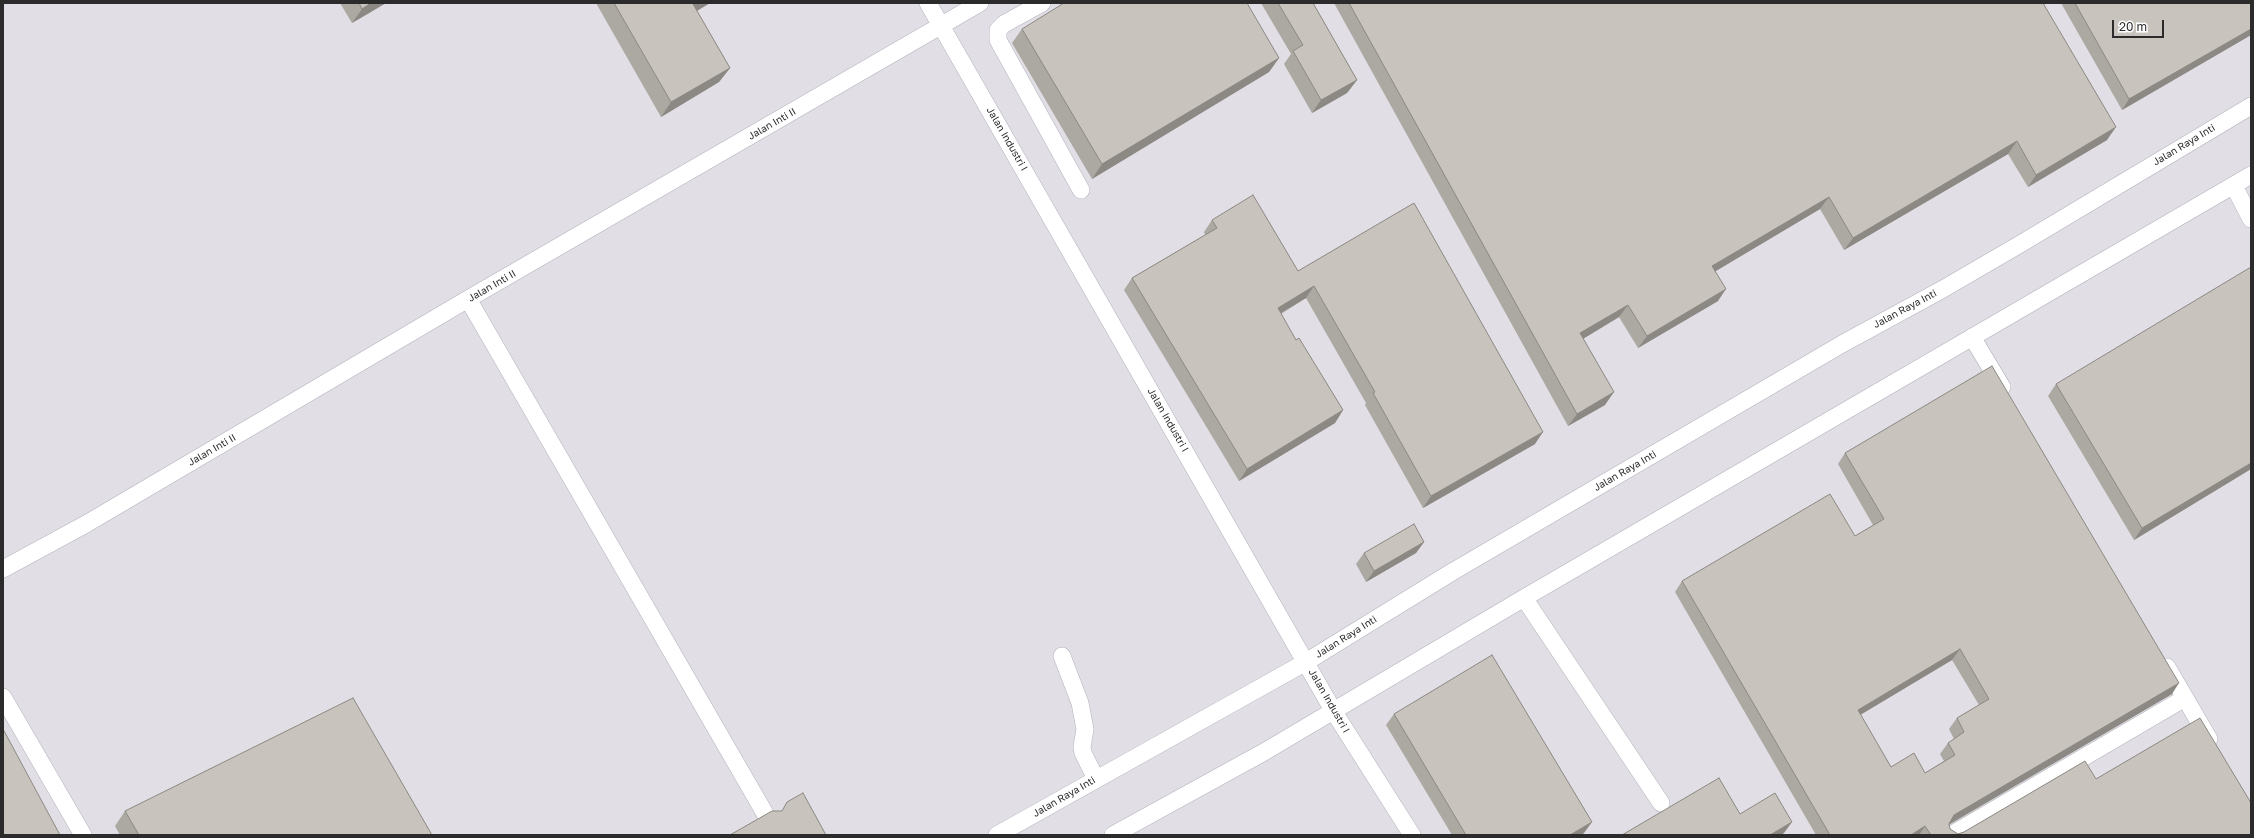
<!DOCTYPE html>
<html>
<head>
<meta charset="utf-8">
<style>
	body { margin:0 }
	#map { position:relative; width:2254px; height:838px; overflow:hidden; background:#ede7de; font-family:"Golos Text",sans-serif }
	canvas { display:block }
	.frame { position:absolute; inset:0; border:4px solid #2b2b2b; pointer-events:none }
	.scale { position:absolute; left:2112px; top:20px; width:52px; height:18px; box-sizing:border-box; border:2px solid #2b2b2b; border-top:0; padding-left:5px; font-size:12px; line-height:14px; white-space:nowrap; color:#2b2b2b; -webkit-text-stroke:3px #fff; paint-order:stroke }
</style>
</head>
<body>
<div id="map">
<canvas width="2254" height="838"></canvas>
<div class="frame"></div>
<div class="scale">20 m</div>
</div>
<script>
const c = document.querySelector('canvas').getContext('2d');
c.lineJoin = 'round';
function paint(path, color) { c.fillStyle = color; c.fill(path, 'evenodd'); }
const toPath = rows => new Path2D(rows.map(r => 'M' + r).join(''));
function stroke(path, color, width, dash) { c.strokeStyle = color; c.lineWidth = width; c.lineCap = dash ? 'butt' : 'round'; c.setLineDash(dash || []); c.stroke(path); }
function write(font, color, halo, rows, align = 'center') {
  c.font = font + ' "Golos Text",sans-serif'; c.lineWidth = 3; c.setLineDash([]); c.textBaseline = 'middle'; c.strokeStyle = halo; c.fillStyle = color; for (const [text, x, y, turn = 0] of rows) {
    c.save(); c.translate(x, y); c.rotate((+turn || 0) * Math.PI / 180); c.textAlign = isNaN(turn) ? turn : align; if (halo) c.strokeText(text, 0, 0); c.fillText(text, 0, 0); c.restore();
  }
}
const industrial = toPath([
	[3,3,2251,3,2251,835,3,835]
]);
const minor = toPath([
	[928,3,1334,712,1412,835],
	[1042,3,1004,24,998,30,998,40,1081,190],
	[2234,186,2251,219],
	[468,299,767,817],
	[1972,337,2002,387],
	[3,569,86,524,468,299,980,3],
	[1524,598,1661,803],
	[1062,656,1080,703,1085,729,1082,747,1083,753,1096,779],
	[2167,667,2209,739],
	[3,697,83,835],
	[997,835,1306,662,1452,572,1842,344,1943,289,2022,243,2251,106],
	[1113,835,1264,752,1524,598,2251,175],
	[1951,835,2185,698]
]);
const wall = toPath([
	[340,3,386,3,352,23],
	[596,3,710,3,697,11,730,68,719,82,661,117],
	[1261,3,1313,3,1357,80,1347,93,1312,113,1284,64,1291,54],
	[1334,3,2043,3,2107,140,2028,187,2008,154,1844,250,1820,209,1716,271,1718,301,1638,348,1619,317,1583,339,1605,405,1568,426],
	[2061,3,2251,3,2251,35,2122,110],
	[1022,29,1279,58,1269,72,1092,179,1012,43],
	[1212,220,1298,271,1535,444,1423,508,1365,405,1366,403,1306,298,1281,314,1296,340,1343,410,1335,423,1239,481,1124,290,1132,278,1205,235,1204,232],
	[2056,384,2251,469,2134,540,2048,396],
	[1845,453,2172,694,1949,825,1950,829,1958,834,1964,832,2096,779,2250,803,2251,835,1816,835,1675,592,1682,581,1855,536,1873,525,1838,464],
	[1952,660,1979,705,1957,718,1949,729,1954,739,1948,743,1940,754,1944,761,1925,773,1891,767,1860,715],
	[1424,542,1416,553,1366,582,1356,564,1364,553],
	[1394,714,1584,833,1581,835,1452,835,1386,725],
	[125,811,432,835,120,835,115,826]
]);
const shadedWall = toPath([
	[371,3,386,3,352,23,362,9],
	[695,3,710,3,683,19,693,4],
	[2251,29,2251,35,2122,110,2129,99],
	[1279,58,1269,72,1092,179,1102,164],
	[730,68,719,82,661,117,671,102],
	[1357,80,1347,93,1312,113,1321,100],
	[2116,127,2107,140,2028,187,2036,175],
	[2017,141,2008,154,1844,250,1853,238],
	[1829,197,1820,209,1704,278,1712,266],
	[1314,286,1306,298,1269,320,1278,308],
	[1726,289,1718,301,1638,348,1647,336],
	[1628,305,1619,317,1571,346,1580,333],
	[1614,392,1605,405,1568,426,1577,414],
	[1343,410,1335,423,1239,481,1247,469],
	[1543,432,1535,444,1423,508,1431,496],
	[2251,463,2251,469,2134,540,2142,528],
	[1424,542,1416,553,1366,582,1374,571],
	[1960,649,1952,660,1850,721,1858,710],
	[2179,683,2172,694,1946,826,1954,815],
	[1592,822,1584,833,1581,835,1570,835],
	[1792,822,1784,833,1781,835,1770,835],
	[1925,826,1919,835,1911,835]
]);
const building = toPath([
	[359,3,371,3,362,9,359,3],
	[614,3,695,3,693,4,730,68,671,102,614,3],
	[1064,3,1247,3,1279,58,1102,164,1022,29,1064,3],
	[1278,3,1313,3,1357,80,1321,100,1293,51,1303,45,1278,3],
	[1349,3,2043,3,2116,127,2036,175,2017,141,1853,238,1829,197,1712,266,1726,289,1647,336,1628,305,1580,333,1614,392,1577,414,1349,3],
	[2075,3,2251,3,2251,29,2129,99,2075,3],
	[1253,195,1298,271,1414,203,1543,432,1431,496,1373,393,1375,392,1314,286,1278,308,1296,340,1299,338,1343,410,1247,469,1132,278,1217,228,1212,220,1253,195],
	[2251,267,2251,463,2142,528,2056,384,2251,267],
	[1992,366,2179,683,1954,815,1949,824,1950,829,1958,834,1964,832,2085,761,2096,779,2200,718,2251,803,2251,835,1931,835,1925,826,1911,835,1830,835,1682,581,1830,494,1855,536,1884,519,1845,453,1992,366],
	[1960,649,1989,699,1957,718,1964,732,1948,743,1955,755,1925,773,1914,753,1891,767,1858,710,1960,649],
	[1414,524,1424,542,1374,571,1364,553,1414,524],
	[1492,655,1592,822,1570,835,1466,835,1394,714,1492,655],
	[353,698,432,835,139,835,125,811,353,698],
	[3,729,60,835,3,835,3,729],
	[1719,778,1740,814,1775,793,1792,822,1770,835,1622,835,1719,778],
	[803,793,826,835,730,835,772,811,782,811,787,802,803,793]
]);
const streetNames = [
	["Jalan Inti II",772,124,-30],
	["Jalan Industri I",1007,139,60],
	["Jalan Raya Inti",2184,145,-31],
	["Jalan Inti II",492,286,-30],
	["Jalan Raya Inti",1905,309,-28],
	["Jalan Industri I",1168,420,60],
	["Jalan Inti II",212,450,-30],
	["Jalan Raya Inti",1625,471,-30],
	["Jalan Raya Inti",1346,637,-32],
	["Jalan Industri I",1329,701,60],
	["Jalan Raya Inti",1064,797,-30]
];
paint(industrial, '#e1dee5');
stroke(minor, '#b1b3be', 18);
stroke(minor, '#fff', 17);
paint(wall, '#aca9a3');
paint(shadedWall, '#8c8984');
paint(building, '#c8c4bd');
stroke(building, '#8c8984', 1);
write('10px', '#2b2b2b', '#fff', streetNames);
</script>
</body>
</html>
